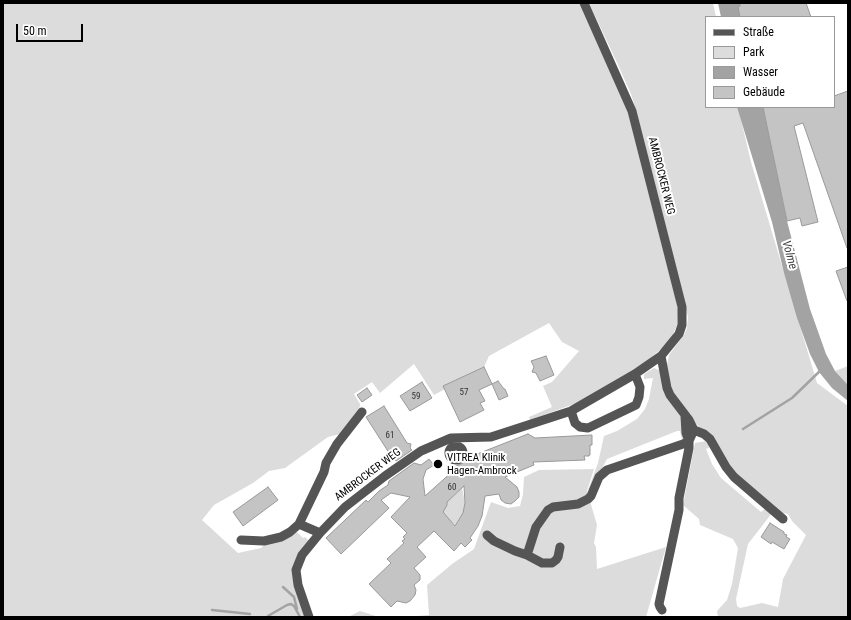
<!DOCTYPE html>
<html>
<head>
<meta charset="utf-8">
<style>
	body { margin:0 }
	#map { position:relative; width:851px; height:620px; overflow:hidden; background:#fff; font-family:"Roboto Condensed",sans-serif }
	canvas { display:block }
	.frame { position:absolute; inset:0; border:4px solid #000; pointer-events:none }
	.legend { position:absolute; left:705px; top:16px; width:130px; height:92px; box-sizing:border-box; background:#fff; border:1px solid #999; margin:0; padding:5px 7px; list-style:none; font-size:12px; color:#000 }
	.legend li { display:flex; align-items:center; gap:8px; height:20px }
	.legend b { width:20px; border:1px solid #999 }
	.scale { position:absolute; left:16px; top:24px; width:67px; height:18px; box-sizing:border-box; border:2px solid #000; border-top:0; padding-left:5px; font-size:12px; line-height:14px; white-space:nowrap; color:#000; -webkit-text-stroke:3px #fff; paint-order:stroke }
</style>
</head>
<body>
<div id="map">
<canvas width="851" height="620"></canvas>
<div class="frame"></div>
<ul class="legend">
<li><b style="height:5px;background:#555"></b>Straße</li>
<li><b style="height:11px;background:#dcdcdc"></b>Park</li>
<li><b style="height:11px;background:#a3a3a3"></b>Wasser</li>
<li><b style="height:11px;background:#c4c4c4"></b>Gebäude</li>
</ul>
<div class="scale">50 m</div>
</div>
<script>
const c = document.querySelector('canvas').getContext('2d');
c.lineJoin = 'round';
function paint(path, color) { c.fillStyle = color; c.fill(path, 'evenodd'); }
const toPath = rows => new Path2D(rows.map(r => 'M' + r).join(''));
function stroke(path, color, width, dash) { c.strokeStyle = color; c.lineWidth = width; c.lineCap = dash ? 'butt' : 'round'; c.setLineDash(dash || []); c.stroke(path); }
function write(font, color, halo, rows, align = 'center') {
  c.font = font + ' "Roboto Condensed",sans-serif'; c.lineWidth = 4; c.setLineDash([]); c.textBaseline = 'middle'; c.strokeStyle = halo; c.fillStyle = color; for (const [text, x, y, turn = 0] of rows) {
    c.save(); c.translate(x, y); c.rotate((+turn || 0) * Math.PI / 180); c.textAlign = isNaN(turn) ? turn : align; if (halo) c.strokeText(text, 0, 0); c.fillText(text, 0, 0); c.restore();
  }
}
const green = toPath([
	[3,3,579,3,610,72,625,100,678,309,677,325,671,339,664,346,644,364,582,401,530,420,529,417,552,407,543,386,552,382,579,351,562,342,549,323,489,356,484,367,444,386,445,389,434,395,414,364,380,393,372,382,354,394,360,404,359,412,340,434,328,437,285,468,269,471,253,483,214,505,202,520,238,553,261,548,265,544,296,531,303,538,305,537,309,541,294,569,306,617,3,617],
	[589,3,713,3,716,17,706,17,706,107,738,107,751,162,817,383,848,406,848,617,718,617,717,611,727,600,732,584,738,548,733,539,700,525,699,519,683,505,695,443,706,441,712,446,706,449,712,464,721,478,761,512,766,508,772,513,748,544,736,599,737,606,740,608,762,603,778,607,783,579,806,535,792,521,788,514,778,512,737,477,712,438,699,427,674,397,670,386,667,365,669,355,684,335,687,328,688,317,637,113,631,94,619,67],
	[848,366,848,385,835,371],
	[654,368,659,370,682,417,684,439,682,440,680,431,677,431,607,459,590,491,588,490,598,463,604,436,617,431,637,419,645,409,649,399,653,378,644,379,644,374],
	[594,469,587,491,597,525,594,543,596,547,597,569,666,547,646,617,404,617,429,615,427,585,452,564,474,549,491,502,508,508,520,506,523,494,524,477,539,470],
	[462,488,465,503,463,513,455,525,442,512,447,505,447,502],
	[360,611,379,617,348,617]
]);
const water = toPath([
	[718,3,740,3,740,17,721,17],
	[737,107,763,107,787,221,810,309,826,354,835,371,848,385,848,401,832,388,819,372,810,354,797,318,784,273,772,222]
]);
const stream = toPath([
	[743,429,792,398,821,370],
	[283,587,294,597,297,609],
	[212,610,250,614],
	[268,616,287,605,291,604,294,606,300,617]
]);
const building = toPath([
	[740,3,806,3,811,17,740,17,738,7,740,6,740,3],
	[848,91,848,248,847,248,803,123,794,126,818,222,802,226,800,218,787,221,763,107,834,107,834,96,848,91],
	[848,267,848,301,847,301,836,271,848,267],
	[546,356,554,375,540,381,536,373,532,372,534,367,531,361,546,356],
	[484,367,492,384,479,390,485,401,480,403,484,410,460,422,443,386,484,367],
	[498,381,504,389,505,389,508,396,499,400,492,384,498,381],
	[422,382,432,398,410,411,400,396,422,382],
	[367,388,372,395,362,402,357,395,367,388],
	[384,406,407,443,411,444,410,448,412,450,396,461,394,458,393,459,366,417,384,406],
	[528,434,535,438,592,435,592,445,590,445,590,455,589,455,589,456,584,456,585,460,533,462,534,465,505,477,517,487,519,492,519,497,515,501,511,504,505,503,501,500,499,494,485,496,482,516,478,526,470,538,472,540,465,547,461,543,454,551,434,531,417,547,426,557,414,568,420,575,420,580,414,585,416,590,415,595,410,601,406,603,397,601,391,607,369,584,391,563,387,559,404,543,402,541,405,539,403,537,407,533,391,517,410,497,391,493,381,500,389,508,341,554,326,538,366,500,368,502,379,491,388,485,389,481,414,463,421,465,429,459,434,465,426,470,423,479,425,496,453,471,452,468,465,462,462,460,528,434],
	[464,486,465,503,463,513,455,526,443,512,447,505,447,502,464,486],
	[268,487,278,500,243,526,233,512,268,487],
	[770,523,784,532,784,534,787,535,786,537,790,539,784,549,772,542,771,544,761,537,770,523]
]);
const minor = toPath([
	[661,356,667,388,670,395,689,420,694,430,704,434,710,439,726,467,734,477,783,519],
	[571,411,575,423,580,427,588,428,636,405,639,397,640,387,635,374],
	[362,412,337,444,326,463,324,472,299,524,320,533,345,507,385,476,421,451,451,438,491,437,571,411,635,374,661,356,679,334,682,325,682,307,632,111,584,3],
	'449 453a7 7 0 1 1 14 0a7 7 0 1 1-14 0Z',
	[487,535,494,541,515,551,527,555,542,563,552,563,556,560,558,557,560,547],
	[241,540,264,541,281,537,290,532,299,524],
	[527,555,536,527,548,510,553,507,578,504,588,499,591,496,599,477,607,470,683,444,689,441,694,430],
	[662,610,660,607,659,604,679,510,679,498,689,448,689,441,686,433,685,416],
	[309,617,298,585,296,570,302,555,320,533]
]);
const markers = [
	[438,464,5,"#000"]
];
const numberNames = [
	["57",464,393],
	["59",416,397],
	["61",390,436],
	["60",452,488]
];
const streetNames = [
	["AMBROCKER WEG",661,176,76],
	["AMBROCKER WEG",368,475,-37]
];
const poiNames = [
	["VITREA Klinik",447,458],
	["Hagen-Ambrock",447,471]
];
const waterNames = [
	["Volme",789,255,75]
];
paint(green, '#dcdcdc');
paint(water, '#a3a3a3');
stroke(stream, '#a3a3a3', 2.5);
paint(building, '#c4c4c4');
stroke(building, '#999', 1);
stroke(minor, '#555', 9);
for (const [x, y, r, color] of markers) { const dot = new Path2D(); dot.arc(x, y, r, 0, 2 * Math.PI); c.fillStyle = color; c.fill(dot); stroke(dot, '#fff', 1.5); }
write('9px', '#313131', null, numberNames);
write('11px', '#000', '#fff', streetNames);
write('11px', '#000', '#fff', poiNames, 'left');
write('italic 12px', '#444', '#fff', waterNames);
</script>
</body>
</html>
